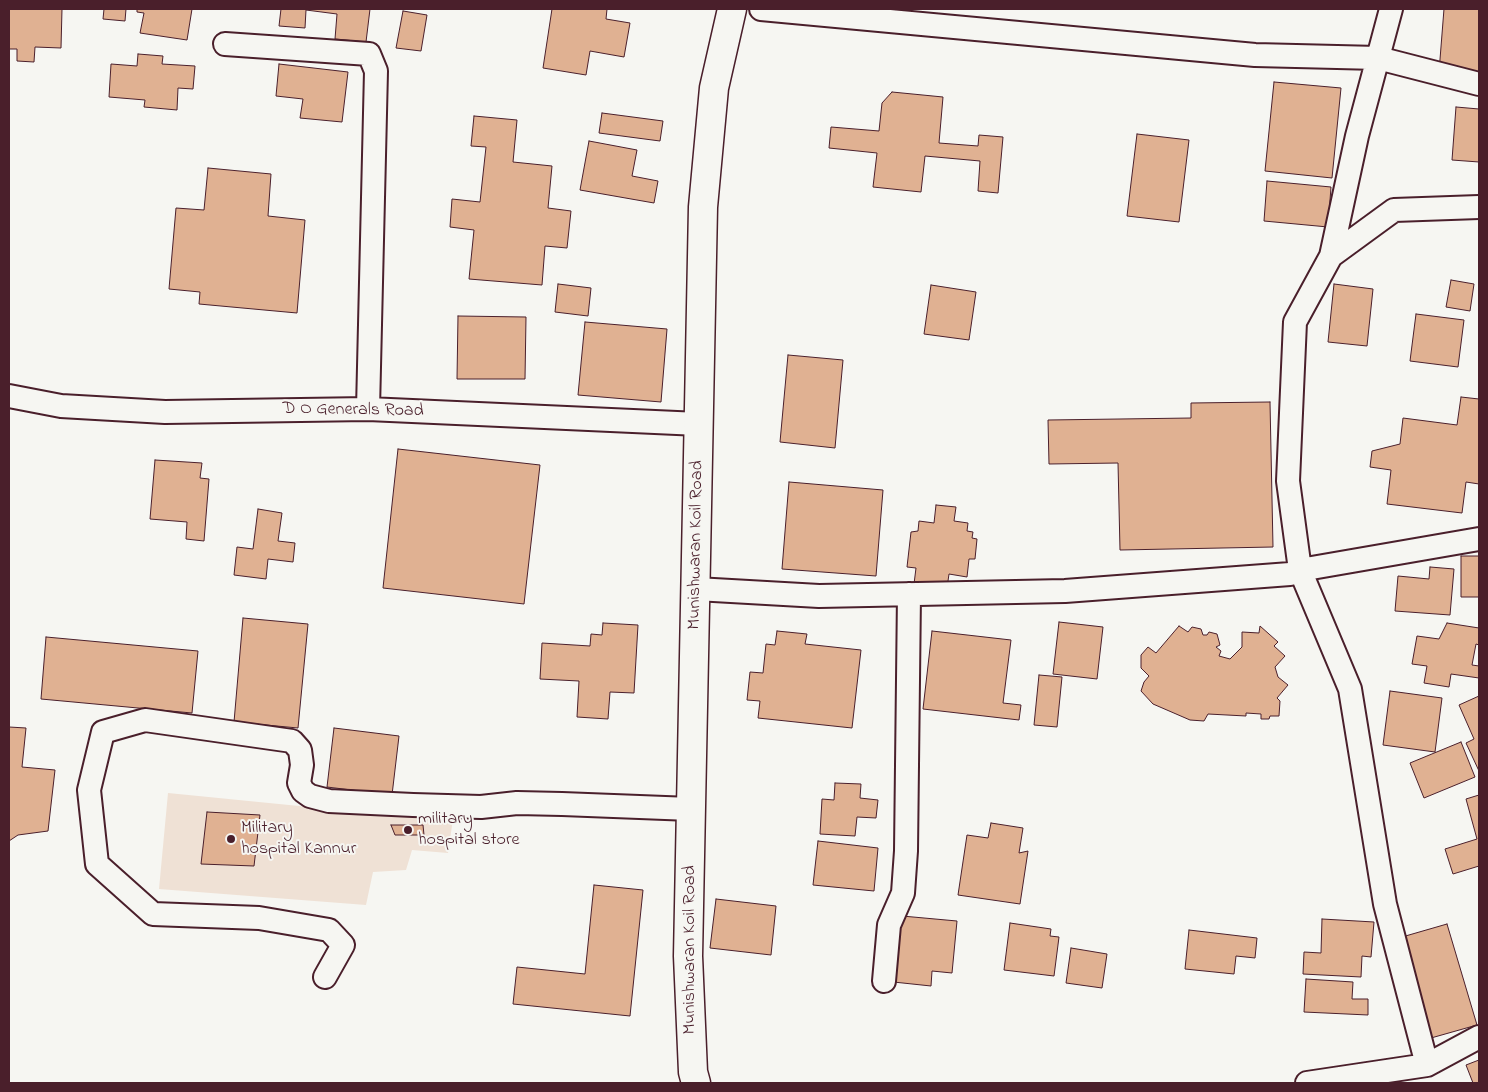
<!DOCTYPE html>
<html>
<head>
<meta charset="utf-8">
<style>
	body { margin:0 }
	#map { position:relative; width:1488px; height:1092px; overflow:hidden; background:#f6f6f2; font-family:"Indie Flower",sans-serif }
	canvas { display:block }
	.frame { position:absolute; inset:0; border:10px solid #4a1f2b; pointer-events:none }
</style>
</head>
<body>
<div id="map">
<canvas width="1488" height="1092"></canvas>
<div class="frame"></div>
</div>
<script>
const c = document.querySelector('canvas').getContext('2d');
c.lineJoin = 'round';
function paint(path, color) { c.fillStyle = color; c.fill(path, 'evenodd'); }
const toPath = rows => new Path2D(rows.map(r => 'M' + r).join(''));
function stroke(path, color, width, dash) { c.strokeStyle = color; c.lineWidth = width; c.lineCap = dash ? 'butt' : 'round'; c.setLineDash(dash || []); c.stroke(path); }
function write(font, color, halo, rows, align = 'center') {
  c.font = font + ' "Indie Flower",sans-serif'; c.lineWidth = 4; c.setLineDash([]); c.textBaseline = 'middle'; c.strokeStyle = halo; c.fillStyle = color; for (const [text, x, y, turn = 0] of rows) {
    c.save(); c.translate(x, y); c.rotate((+turn || 0) * Math.PI / 180); c.textAlign = isNaN(turn) ? turn : align; if (halo) c.strokeText(text, 0, 0); c.fillText(text, 0, 0); c.restore();
  }
}
const built = toPath([
	[168,793,400,816,453,819,448,853,412,850,406,870,373,872,366,905,159,889]
]);
const building = toPath([
	[9,9,62,9,61,48,35,47,34,62,17,61,17,49,9,49,9,9],
	[104,9,126,9,125,21,103,19,104,9],
	[137,9,192,9,187,40,140,33,144,13,137,12,137,9],
	[281,9,370,9,366,42,335,39,337,14,306,10,305,28,279,26,281,9],
	[552,9,607,9,606,19,630,23,624,57,590,51,586,75,543,68,552,9],
	[1444,9,1479,9,1479,76,1439,72,1444,9],
	[403,11,427,15,421,51,396,48,403,11],
	[138,54,163,56,162,64,195,66,193,89,178,88,177,110,144,107,145,100,109,97,111,64,137,66,138,54],
	[279,64,348,72,342,122,300,118,303,99,276,96,279,64],
	[1274,82,1341,88,1332,178,1265,171,1274,82],
	[892,92,943,97,939,143,978,146,979,135,1003,137,998,193,978,191,980,161,925,156,921,192,873,187,877,153,829,148,831,127,879,131,882,103,892,92],
	[1456,107,1479,109,1479,162,1452,160,1456,107],
	[602,113,663,121,660,141,599,133,602,113],
	[474,116,517,120,513,162,552,166,548,208,571,211,567,248,545,246,542,285,469,279,474,230,450,227,452,199,480,202,486,147,471,146,474,116],
	[1137,134,1189,140,1179,222,1127,216,1137,134],
	[589,141,637,150,632,176,658,181,654,203,580,190,589,141],
	[208,168,271,174,268,216,305,220,297,313,199,304,200,292,169,289,176,208,204,210,208,168],
	[1267,181,1331,187,1328,227,1264,221,1267,181],
	[1451,280,1474,284,1470,311,1446,307,1451,280],
	[558,284,591,288,588,316,555,312,558,284],
	[1334,284,1373,289,1367,346,1328,342,1334,284],
	[931,285,976,292,969,340,924,334,931,285],
	[1416,314,1464,320,1458,367,1410,361,1416,314],
	[458,316,526,317,525,379,457,379,458,316],
	[585,322,667,329,661,402,578,395,585,322],
	[788,355,843,360,835,448,780,442,788,355],
	[1461,397,1479,399,1479,484,1466,482,1462,513,1387,504,1391,470,1370,467,1372,451,1400,444,1403,418,1457,425,1461,397],
	[1270,402,1273,547,1120,550,1118,463,1049,464,1048,420,1191,418,1191,403,1270,402],
	[398,449,540,465,524,604,383,588,398,449],
	[155,460,202,463,200,478,209,479,204,541,186,539,187,522,150,519,155,460],
	[789,482,883,490,876,576,782,569,789,482],
	[936,505,956,507,954,521,968,523,967,531,973,532,972,538,977,539,975,559,969,559,967,577,949,574,947,588,914,584,916,568,907,567,911,532,918,531,919,521,934,523,936,505],
	[258,509,282,513,278,541,295,543,293,562,268,559,266,579,234,575,237,547,253,549,258,509],
	[1461,556,1479,556,1479,597,1461,597,1461,556],
	[1430,567,1454,569,1450,615,1395,611,1398,576,1429,579,1430,567],
	[243,618,308,624,298,728,234,722,243,618],
	[1059,622,1103,627,1097,679,1053,674,1059,622],
	[603,623,638,625,634,693,610,692,608,719,577,717,579,681,540,679,542,643,590,646,591,634,602,635,603,623],
	[1447,623,1479,628,1479,645,1476,644,1472,665,1479,666,1479,678,1451,674,1449,687,1424,683,1427,666,1412,664,1417,636,1439,639,1447,623],
	[1179,626,1188,632,1192,627,1201,629,1203,635,1207,635,1209,632,1217,634,1220,645,1216,647,1221,651,1219,656,1230,659,1242,647,1242,632,1259,633,1260,626,1278,642,1274,646,1285,656,1275,667,1278,677,1288,685,1277,698,1280,701,1279,716,1270,716,1269,719,1261,719,1261,714,1246,713,1246,716,1208,714,1204,721,1190,720,1153,704,1141,691,1144,682,1149,676,1141,668,1141,655,1148,647,1156,653,1179,626],
	[777,631,807,634,805,644,861,650,852,728,758,718,760,701,747,700,750,672,763,673,766,644,775,645,777,631],
	[932,631,1011,640,1003,703,1021,705,1019,720,923,709,932,631],
	[46,637,198,651,192,713,41,699,46,637],
	[1039,675,1062,677,1057,727,1034,725,1039,675],
	[1390,691,1442,698,1435,752,1383,745,1390,691],
	[1479,696,1479,771,1466,743,1474,739,1459,705,1479,696],
	[9,727,26,728,22,767,55,770,48,831,18,835,9,841,9,727],
	[334,728,399,736,392,795,327,787,334,728],
	[1461,742,1475,777,1424,798,1410,763,1461,742],
	[835,783,861,784,860,798,878,800,876,818,857,817,855,836,820,834,822,799,834,800,835,783],
	[1479,795,1479,866,1453,874,1445,849,1477,839,1466,799,1479,795],
	[207,812,260,815,254,866,201,864,207,812],
	[991,823,1023,828,1019,853,1028,851,1020,904,958,895,967,835,988,838,991,823],
	[391,825,423,825,424,835,395,835,391,825],
	[818,841,878,848,874,891,813,885,818,841],
	[594,885,643,890,630,1016,513,1004,517,967,585,974,594,885],
	[716,899,776,906,771,955,710,948,716,899],
	[891,915,957,921,952,973,932,971,931,986,884,981,891,915],
	[1322,919,1374,922,1371,957,1362,956,1361,977,1303,974,1304,952,1321,953,1322,919],
	[1010,923,1051,929,1050,936,1059,937,1054,976,1004,970,1010,923],
	[1447,924,1477,1025,1431,1038,1402,937,1447,924],
	[1189,930,1257,938,1255,958,1236,956,1234,974,1185,969,1189,930],
	[1071,948,1107,954,1102,988,1066,983,1071,948],
	[1306,979,1353,982,1352,999,1368,999,1368,1015,1304,1012,1306,979],
	[1479,1060,1479,1083,1473,1083,1466,1065,1479,1060]
]);
const street = toPath([
	[761,9,1255,55,1378,58,1479,84],
	[1391,9,1357,136,1331,256,1295,322,1288,481,1300,570,1350,689,1385,904,1427,1065,1479,1037],
	[225,44,369,54,376,71,368,409],
	[1331,256,1394,210,1479,207],
	[9,396,61,406,165,412,368,409,699,424],
	[696,589,819,596,1065,591,1290,574,1300,570,1479,539],
	[325,977,343,945,329,930,259,918,153,914,97,864,89,790,103,732,145,720,292,741,300,750,302,765,299,783,303,791,310,796,329,801,413,805,481,807,517,803,562,804,691,809],
	[884,981,889,925,903,893,906,851,909,594],
	[1307,1083,1427,1065]
]);
const secondary = toPath([
	[696,1083,693,1072,688,956,703,207,714,88,732,9]
]);
const markers = [
	[408,830,5,"#4a1f2b"],
	[231,839,5,"#4a1f2b"]
];
const streetNames = [
	["D O Generals Road",353,411,1],
	["Munishwaran Koil Road",697,545,-89],
	["Munishwaran Koil Road",691,950,-90]
];
const poiNames = [
	["military",418,820],
	["hospital store",418,841],
	["Military",241,829],
	["hospital Kannur",241,850]
];
paint(built, '#efe1d5');
paint(building, '#e0b192');
stroke(building, '#4a1f2b', 1);
stroke(street, '#4a1f2b', 26);
stroke(secondary, '#4a1f2b', 31);
stroke(street, '#f6f6f2', 22);
stroke(secondary, '#f6f6f2', 28);
for (const [x, y, r, color] of markers) { const dot = new Path2D(); dot.arc(x, y, r, 0, 2 * Math.PI); c.fillStyle = color; c.fill(dot); stroke(dot, '#f6f6f2', 2); }
write('18px', '#4a1f2b', '#f6f6f2', streetNames);
write('18px', '#4a1f2b', '#f6f6f2', poiNames, 'left');
</script>
</body>
</html>
